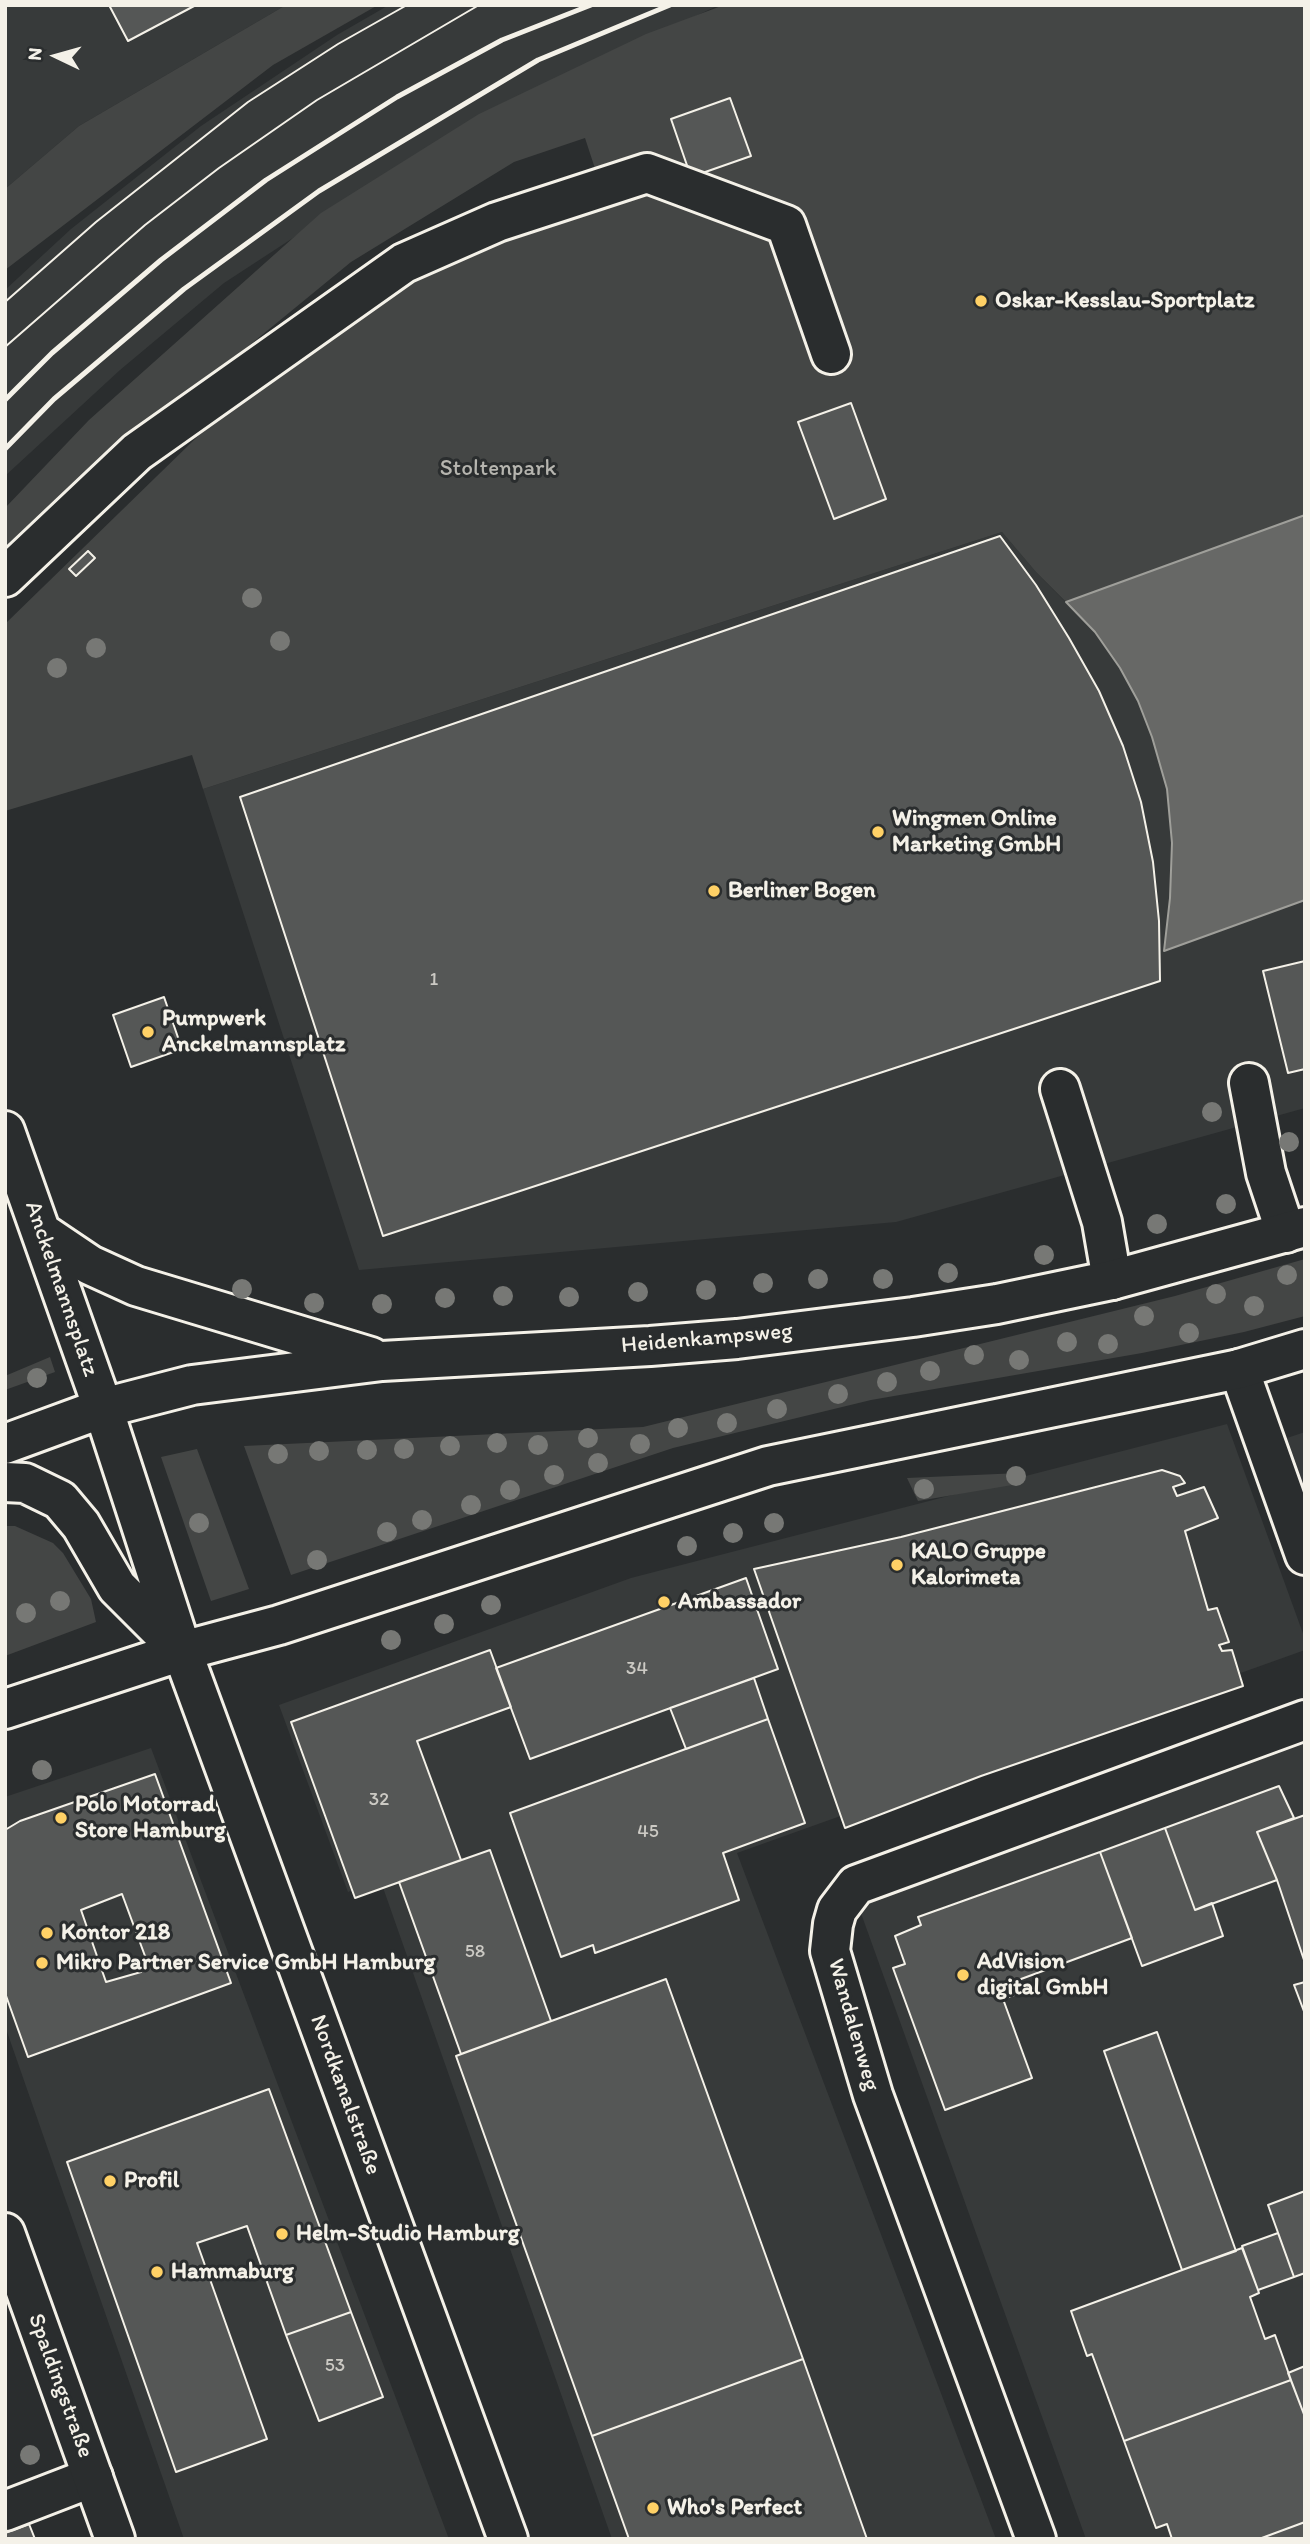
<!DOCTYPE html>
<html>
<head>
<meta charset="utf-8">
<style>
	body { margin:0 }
	#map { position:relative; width:1310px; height:2544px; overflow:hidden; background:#2a2d2e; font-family:Itim,sans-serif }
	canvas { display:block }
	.frame { position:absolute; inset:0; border:7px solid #f4f1e8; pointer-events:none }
	.north { position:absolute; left:21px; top:21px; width:70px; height:70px; -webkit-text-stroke:5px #2a2d2e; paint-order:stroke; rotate:275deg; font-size:19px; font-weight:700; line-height:28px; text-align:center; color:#f4f1e8 }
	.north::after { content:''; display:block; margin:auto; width:24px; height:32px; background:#f4f1e8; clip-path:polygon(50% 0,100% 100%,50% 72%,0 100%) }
</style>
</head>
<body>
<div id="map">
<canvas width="1310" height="2544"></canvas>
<div class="frame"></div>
<div class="north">N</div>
</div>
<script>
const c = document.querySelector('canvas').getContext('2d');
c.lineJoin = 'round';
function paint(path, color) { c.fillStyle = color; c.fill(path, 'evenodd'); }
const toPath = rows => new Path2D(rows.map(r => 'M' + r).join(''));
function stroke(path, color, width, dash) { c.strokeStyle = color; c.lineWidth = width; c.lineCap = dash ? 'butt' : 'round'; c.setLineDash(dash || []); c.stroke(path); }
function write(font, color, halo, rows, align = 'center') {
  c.font = font + ' Itim,sans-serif'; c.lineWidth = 6; c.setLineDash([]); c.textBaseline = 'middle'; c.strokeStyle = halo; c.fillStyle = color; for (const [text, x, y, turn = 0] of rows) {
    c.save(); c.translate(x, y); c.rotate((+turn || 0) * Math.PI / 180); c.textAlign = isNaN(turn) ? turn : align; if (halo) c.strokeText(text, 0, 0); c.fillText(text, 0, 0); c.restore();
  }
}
const built = toPath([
	[5,5,286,5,79,126,5,189],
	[389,5,719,5,493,112,371,187,224,283,120,370,5,476,5,290,71,229,201,126,337,35],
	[1002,532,1036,572,1095,632,1120,667,1138,701,1152,737,1167,789,1172,843,1170,898,1164,951,1305,900,1305,1108,896,1222,359,1270,203,789],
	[1227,1424,1305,1639,1305,1650,737,1853,996,2539,612,2539,380,1879,348,1892,279,1705,631,1578],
	[1305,1432,1305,1489,1287,1438],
	[1305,1735,1305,2539,1086,2539,853,1891],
	[151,1748,449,2539,184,2539,5,2026,5,1797]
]);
const green = toPath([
	[286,5,378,5,273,65,5,270,5,189,79,126],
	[724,5,1305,5,1305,515,1066,602,1036,572,1002,532,203,789,192,755,5,811,5,624,233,402,406,272,605,199,585,138,514,162,351,262,112,458,5,561,5,508,89,420,321,213,479,114,646,34],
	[1305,1259,1305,1316,1244,1332,1142,1353,871,1400,673,1448,291,1575,244,1446,643,1427,1175,1296],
	[50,1357,55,1372,5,1390,5,1376],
	[197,1449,249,1589,211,1601,161,1457],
	[1020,1473,1024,1483,918,1501,907,1478],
	[5,1526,15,1526,53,1543,63,1553,91,1599,96,1622,5,1656]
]);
const water = toPath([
	[1305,515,1305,900,1164,951,1170,898,1172,843,1167,789,1152,737,1138,701,1120,668,1095,632,1066,602,1305,515]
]);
const building = toPath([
	[109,5,196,5,128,41,109,5],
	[730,98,751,156,691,177,671,119,730,98],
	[851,403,886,499,834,519,798,422,851,403],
	[1000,536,1036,585,1069,638,1099,691,1123,746,1141,802,1153,862,1159,921,1160,981,383,1236,240,797,1000,536],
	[88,551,95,558,76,576,69,569,88,551],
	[1305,961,1305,1069,1288,1073,1263,971,1305,961],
	[164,997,182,1049,131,1067,113,1015,164,997],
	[1162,1470,1180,1476,1185,1483,1173,1487,1177,1496,1204,1487,1218,1518,1185,1531,1208,1610,1217,1608,1229,1642,1219,1645,1222,1651,1232,1650,1243,1686,981,1776,845,1828,754,1569,901,1537,1162,1470],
	[746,1578,778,1669,530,1759,496,1668,746,1578],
	[490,1650,511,1707,417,1741,461,1860,355,1898,291,1722,490,1650],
	[754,1678,768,1719,686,1749,670,1708,754,1678],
	[768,1719,805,1823,723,1853,739,1900,595,1953,593,1945,561,1957,510,1813,768,1719],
	[155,1774,231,1983,28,2057,5,1993,5,1830,20,1821,155,1774],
	[122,1894,145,1956,141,1972,106,1982,81,1910,122,1894],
	[1279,1786,1294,1818,1257,1832,1277,1880,1195,1910,1165,1828,1279,1786],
	[1305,1815,1305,1963,1277,1880,1257,1832,1305,1815],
	[1165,1828,1195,1910,1212,1903,1223,1936,1142,1966,1100,1852,1165,1828],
	[490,1850,551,2021,461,2054,399,1882,490,1850],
	[1100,1852,1132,1938,1013,1982,1017,1994,1003,1999,1032,2078,945,2110,893,1968,905,1964,895,1936,921,1925,918,1917,1100,1852],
	[666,1979,803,2359,592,2436,456,2056,666,1979],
	[1305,1982,1305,2014,1294,1985,1305,1982],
	[1157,2032,1236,2251,1182,2270,1104,2051,1157,2032],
	[269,2089,351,2312,286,2335,247,2226,197,2243,267,2439,176,2472,67,2162,269,2089],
	[1305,2191,1305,2273,1294,2277,1268,2205,1305,2191],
	[1278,2233,1294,2277,1258,2290,1242,2246,1278,2233],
	[1242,2248,1258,2290,1259,2293,1250,2297,1265,2339,1275,2335,1291,2380,1124,2441,1092,2354,1087,2356,1071,2311,1242,2248],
	[351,2312,383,2397,319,2421,286,2335,351,2312],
	[803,2359,867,2539,629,2539,592,2436,803,2359],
	[1305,2366,1305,2417,1288,2373,1305,2366],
	[1291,2380,1305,2417,1305,2522,1259,2539,1172,2539,1167,2524,1156,2528,1124,2441,1291,2380],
	[1305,2522,1305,2539,1259,2539,1305,2522],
	[29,2524,35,2539,5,2539,5,2533,29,2524]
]);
const minor = toPath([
	[5,577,137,452,404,263,497,222,647,173,786,225,831,354],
	[1249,1083,1266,1173,1286,1233],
	[1060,1089,1102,1222,1112,1280],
	[1239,1369,1305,1555],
	[5,2511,93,2477],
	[1036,2539,873,2095,830,1951,833,1924,837,1910,856,1885,1305,1720]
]);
const major = toPath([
	[5,1131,103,1408,182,1651,508,2539],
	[41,1232,90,1265,136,1286,371,1357],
	[5,1444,103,1408,192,1385,382,1361,650,1346,737,1339,913,1317,997,1304,1112,1280,1305,1227],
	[5,1482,25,1483,60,1500,81,1525,117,1587,178,1648],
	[5,1709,182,1651,279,1625,768,1466,1239,1369,1305,1349],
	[5,2233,115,2539]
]);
const tram = toPath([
	[5,302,96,222,248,102,338,44,407,5],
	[5,347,145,225,219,168,317,100,479,5]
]);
const rail = toPath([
	[5,400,52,353,161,260,266,180,397,97,502,40,591,5],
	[5,449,54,399,184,289,319,191,538,60,670,5]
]);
const trees = [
	[252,598],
	[280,641],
	[96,648],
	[57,668],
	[1212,1112],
	[1289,1142],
	[1226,1204],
	[1157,1224],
	[1044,1255],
	[948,1273],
	[1287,1275],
	[818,1279],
	[883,1279],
	[763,1283],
	[242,1289],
	[706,1290],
	[638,1292],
	[1216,1294],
	[503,1296],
	[569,1297],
	[445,1298],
	[314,1303],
	[382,1304],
	[1254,1306],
	[1144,1316],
	[1189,1333],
	[1067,1342],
	[1108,1344],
	[974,1355],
	[1019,1360],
	[930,1371],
	[37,1378],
	[887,1382],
	[838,1394],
	[777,1409],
	[727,1423],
	[678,1428],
	[588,1438],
	[497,1443],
	[640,1444],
	[538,1445],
	[450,1446],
	[404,1449],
	[367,1450],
	[319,1451],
	[278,1454],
	[598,1463],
	[554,1475],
	[1016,1476],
	[924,1489],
	[510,1490],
	[471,1505],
	[422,1520],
	[199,1523],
	[774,1523],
	[387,1532],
	[733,1533],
	[687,1546],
	[317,1560],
	[60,1601],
	[491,1605],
	[26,1613],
	[444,1624],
	[391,1640],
	[42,1770],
	[30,2455]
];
const markers = [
	[981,301,7,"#ffd166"],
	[878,832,7,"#ffd166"],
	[714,891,7,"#ffd166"],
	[148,1032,7,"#ffd166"],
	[897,1565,7,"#ffd166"],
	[664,1602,7,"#ffd166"],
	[61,1818,7,"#ffd166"],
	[47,1933,7,"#ffd166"],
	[42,1963,7,"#ffd166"],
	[963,1975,7,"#ffd166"],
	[110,2181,7,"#ffd166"],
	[282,2234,7,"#ffd166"],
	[157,2272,7,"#ffd166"],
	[653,2508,7,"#ffd166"]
];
const numberNames = [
	["1",434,980],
	["34",637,1669],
	["32",379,1800],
	["45",648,1832],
	["58",475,1952],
	["53",335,2366]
];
const poiNames = [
	["Oskar-Kesslau-Sportplatz",995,301],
	["Wingmen Online",892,819],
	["Marketing GmbH",892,845],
	["Berliner Bogen",728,891],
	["Pumpwerk",162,1019],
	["Anckelmannsplatz",162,1045],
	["KALO Gruppe",911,1552],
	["Kalorimeta",911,1578],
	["Ambassador",678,1602],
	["Polo Motorrad",75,1805],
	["Store Hamburg",75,1831],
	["Kontor 218",61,1933],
	["AdVision",977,1962],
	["digital GmbH",977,1988],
	["Mikro Partner Service GmbH Hamburg",56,1963],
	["Profil",124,2181],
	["Helm-Studio Hamburg",296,2234],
	["Hammaburg",171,2272],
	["Who's Perfect",667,2508]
];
const parkNames = [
	["Stoltenpark",498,469]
];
const streetNames = [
	["Anckelmannsplatz",61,1289,71],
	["Heidenkampsweg",707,1339,-5],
	["Wandalenweg",853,2025,74],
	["Nordkanalstraße",345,2095,70],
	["Spaldingstraße",60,2386,70]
];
paint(built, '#373a3a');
paint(green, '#444645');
paint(water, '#676866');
stroke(water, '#9f9f9a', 2);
paint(building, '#555756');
stroke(building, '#f4f1e8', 2);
stroke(minor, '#f4f1e8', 44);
stroke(major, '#f4f1e8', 44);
stroke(minor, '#2a2d2e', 38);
stroke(major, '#2a2d2e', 38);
stroke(tram, '#f4f1e8', 2);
stroke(rail, '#f4f1e8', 5);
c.fillStyle = '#777875';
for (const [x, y] of trees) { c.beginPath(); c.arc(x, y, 10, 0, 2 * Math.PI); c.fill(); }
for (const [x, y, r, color] of markers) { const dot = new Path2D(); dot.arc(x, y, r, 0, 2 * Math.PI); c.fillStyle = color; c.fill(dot); stroke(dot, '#2a2d2e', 2.5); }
write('19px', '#cccac4', null, numberNames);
write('bold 23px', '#f4f1e8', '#2a2d2e', poiNames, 'left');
write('23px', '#b6b5af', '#2a2d2e', parkNames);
write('23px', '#f4f1e8', '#2a2d2e', streetNames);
</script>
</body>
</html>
